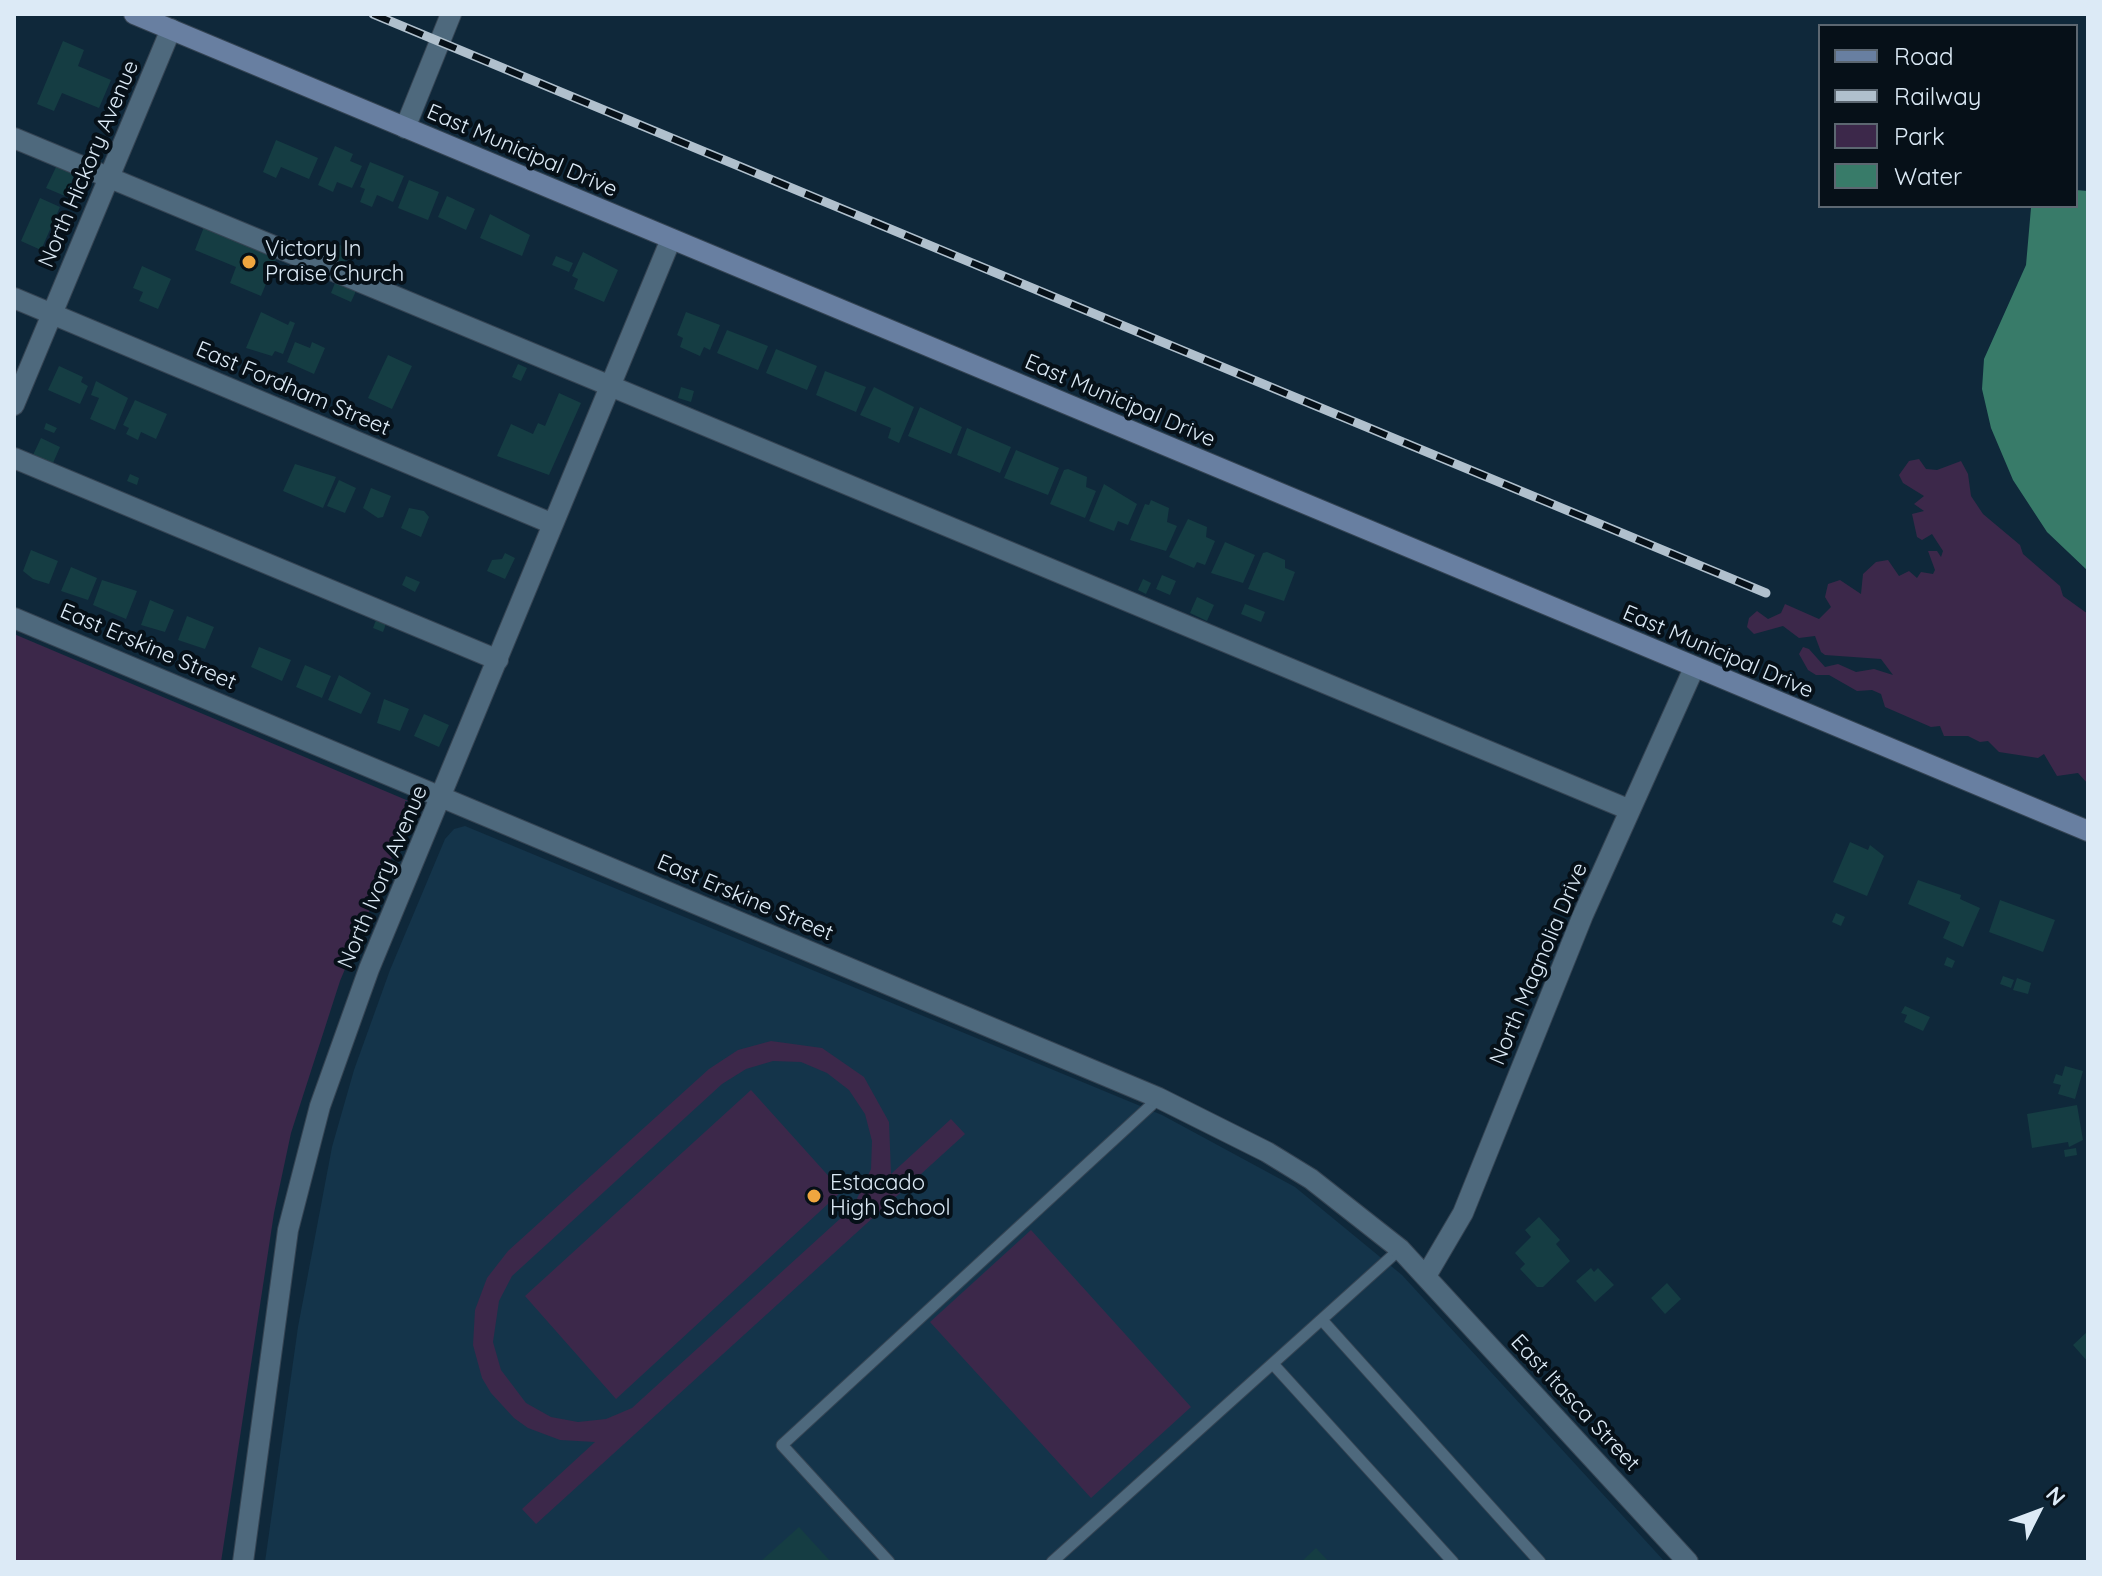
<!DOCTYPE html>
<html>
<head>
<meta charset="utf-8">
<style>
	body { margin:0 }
	#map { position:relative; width:2102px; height:1576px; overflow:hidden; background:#0f283a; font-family:Quicksand,sans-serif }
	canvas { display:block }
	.frame { position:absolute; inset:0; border:16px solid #dceaf6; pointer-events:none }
	.legend { position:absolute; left:1818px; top:24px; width:260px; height:184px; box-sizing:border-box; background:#061018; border:2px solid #5c6771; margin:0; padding:10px 14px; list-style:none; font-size:24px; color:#dceaf6 }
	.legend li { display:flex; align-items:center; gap:16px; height:40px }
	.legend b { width:40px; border:2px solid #5c6771 }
	.north { position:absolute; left:1998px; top:1472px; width:80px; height:80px; -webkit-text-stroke:6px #061018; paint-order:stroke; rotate:48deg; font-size:22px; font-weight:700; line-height:32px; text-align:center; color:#dceaf6 }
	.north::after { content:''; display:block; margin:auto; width:28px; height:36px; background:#dceaf6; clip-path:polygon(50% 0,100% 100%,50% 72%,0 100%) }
</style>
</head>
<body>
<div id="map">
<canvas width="2102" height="1576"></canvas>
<div class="frame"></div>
<ul class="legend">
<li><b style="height:10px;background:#687fa1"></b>Road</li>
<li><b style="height:10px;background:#b0c0cd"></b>Railway</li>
<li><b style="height:22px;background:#3c284a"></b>Park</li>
<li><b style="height:22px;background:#387b69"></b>Water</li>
</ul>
<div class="north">N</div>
</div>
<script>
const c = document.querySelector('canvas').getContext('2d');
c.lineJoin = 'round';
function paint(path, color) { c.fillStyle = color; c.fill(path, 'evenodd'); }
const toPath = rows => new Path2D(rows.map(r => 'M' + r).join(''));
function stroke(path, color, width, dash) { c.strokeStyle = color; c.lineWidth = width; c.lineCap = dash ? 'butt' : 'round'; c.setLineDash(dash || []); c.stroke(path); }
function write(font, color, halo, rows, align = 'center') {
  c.font = font + ' Quicksand,sans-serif'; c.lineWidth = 8; c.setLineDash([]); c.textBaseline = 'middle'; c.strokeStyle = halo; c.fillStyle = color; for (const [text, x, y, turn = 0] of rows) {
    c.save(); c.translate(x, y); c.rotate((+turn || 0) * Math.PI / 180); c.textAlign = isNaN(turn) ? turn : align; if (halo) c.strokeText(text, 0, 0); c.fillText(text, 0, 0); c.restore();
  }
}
const built = toPath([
	[465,826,1162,1115,1295,1187,1402,1275,1665,1562,265,1562,298,1327,332,1147,354,1070,390,970,445,839,454,829]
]);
const green = toPath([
	[1919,459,1926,469,1937,470,1961,461,1968,474,1971,496,1983,514,2020,545,2023,554,2060,586,2063,596,2088,614,2088,784,2078,773,2057,776,2044,754,2038,758,1999,752,1988,741,1980,742,1968,736,1944,736,1940,726,1931,727,1885,707,1881,694,1872,690,1857,691,1829,675,1816,675,1808,670,1799,654,1803,647,1809,649,1825,667,1838,664,1856,672,1874,669,1893,675,1881,659,1825,655,1821,652,1815,636,1799,638,1783,626,1754,634,1747,627,1749,618,1757,611,1768,619,1781,613,1785,604,1819,619,1831,607,1825,597,1828,584,1840,580,1861,594,1863,574,1876,562,1888,560,1899,576,1909,571,1917,578,1921,572,1933,574,1935,570,1928,551,1937,551,1941,557,1943,551,1932,534,1922,540,1917,537,1912,514,1924,511,1914,504,1924,496,1903,483,1899,475,1909,461],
	[14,634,411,802,405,801,405,806,410,807,409,817,340,981,291,1133,274,1213,221,1562,14,1562],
	[771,1041,822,1048,864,1077,889,1122,891,1174,951,1119,965,1134,536,1524,522,1509,595,1442,560,1440,528,1428,514,1418,491,1393,482,1378,473,1345,475,1310,487,1278,508,1251,709,1069,738,1050],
	[773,1061,801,1062,827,1073,849,1090,865,1114,872,1141,871,1169,853,1207,632,1408,606,1419,578,1422,551,1417,526,1403,501,1370,493,1342,499,1301,512,1276,722,1084,746,1069],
	[751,1090,842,1191,616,1399,525,1296],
	[1031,1230,1191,1407,1091,1498,930,1322]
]);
const water = toPath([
	[2076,190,2088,191,2088,571,2047,532,2013,480,1991,428,1982,389,1984,359,2026,265,2031,208,2076,206]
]);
const building = toPath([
	[63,41,84,50,78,66,111,80,99,108,62,93,54,111,37,104],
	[276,140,318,158,309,179,281,167,276,178,263,172],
	[335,146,353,154,350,161,362,166,352,188,337,182,333,192,318,185],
	[370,162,404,176,393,202,377,195,372,207,360,202,365,189,360,187],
	[57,165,75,174,65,196,46,188],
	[409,180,439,192,428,220,398,208],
	[447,196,475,209,466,230,438,217],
	[40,198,60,207,41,250,21,241],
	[490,214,530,235,522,256,480,238],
	[204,227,277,257,261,296,230,283,236,267,195,250],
	[335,243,350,249,344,264,329,258],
	[583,252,618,270,604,302,574,289,578,279,572,276],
	[556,256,573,263,569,272,552,265],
	[142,266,171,279,158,309,139,301,143,292,133,288],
	[335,283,356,291,351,302,331,293],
	[261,312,288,325,290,321,295,323,283,354,275,351,272,356,246,348],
	[686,312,720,325,710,350,704,347,700,356,680,347,683,338,677,335],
	[727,330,768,346,758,370,717,353],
	[295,342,310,348,312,342,325,348,314,374,287,362],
	[776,349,817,366,807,390,766,373],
	[388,355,412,366,392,409,368,398],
	[518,364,527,368,521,381,512,377],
	[59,366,83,377,81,382,88,386,80,404,48,390],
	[825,371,866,387,856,412,816,395],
	[96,381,128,398,115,430,90,419,99,398,91,395],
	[681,387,694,391,691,402,678,398],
	[874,387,914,407,899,443,888,438,891,428,860,415],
	[559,393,581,403,549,475,497,456,511,424,533,434,538,423,545,426],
	[135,400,167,414,156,439,141,432,138,440,126,434,129,428,123,425],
	[920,407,962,427,951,454,908,436],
	[46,423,57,428,54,433,44,429],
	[967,428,1011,447,1000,473,957,455],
	[41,438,60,447,53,463,33,455],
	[1016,450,1059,468,1048,495,1004,478],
	[295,464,336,477,323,508,283,491],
	[1068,469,1087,477,1086,487,1096,491,1085,518,1050,504,1064,470],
	[130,474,139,478,137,485,127,481],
	[339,480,356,488,345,513,327,506],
	[1104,484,1137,504,1128,525,1118,521,1114,531,1089,521],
	[371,488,391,496,383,517,378,518,363,508],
	[1151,500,1169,508,1167,522,1177,526,1166,551,1130,540,1145,504,1149,505],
	[409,508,424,511,429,517,421,537,401,528],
	[1188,519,1207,527,1206,537,1215,541,1205,565,1197,562,1194,568,1169,557],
	[1225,542,1255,555,1243,583,1211,573],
	[31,550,58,561,49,584,33,579,23,571],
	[1267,552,1285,560,1285,568,1295,572,1284,601,1248,589,1263,553],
	[505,553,515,558,505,579,487,571,492,560,502,559],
	[71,567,97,578,88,600,61,591],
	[1162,575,1176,581,1170,595,1156,589],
	[406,576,420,582,415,592,402,585],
	[1143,579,1151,583,1146,594,1138,590],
	[102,580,137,591,126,619,93,605],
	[1197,597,1214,605,1207,621,1190,613],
	[150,600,174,610,165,632,141,625],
	[1245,604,1265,612,1261,622,1241,614],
	[187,616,214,627,205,649,178,640],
	[376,620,386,624,383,632,373,628],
	[259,647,291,660,282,681,251,667],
	[305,665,331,676,322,698,296,687],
	[339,675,371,693,361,714,328,700],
	[384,699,409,709,400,731,377,723],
	[424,714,449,725,439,747,414,736],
	[1850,842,1868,850,1870,845,1884,856,1867,896,1833,882],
	[1918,880,1961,895,1960,899,1980,908,1963,947,1943,938,1950,922,1908,904],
	[2000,900,2055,920,2043,952,1989,932],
	[1836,913,1845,917,1841,926,1832,922],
	[1947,957,1955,961,1952,968,1944,965],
	[2003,976,2014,980,2011,988,2000,984],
	[2017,978,2031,983,2028,994,2013,990],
	[1905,1006,1930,1017,1923,1031,1904,1022,1907,1015,1901,1013],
	[2065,1066,2083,1071,2075,1099,2058,1094,2061,1085,2053,1083,2056,1074,2062,1076],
	[2077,1105,2083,1140,2069,1147,2068,1142,2032,1148,2027,1114],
	[2076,1148,2077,1155,2065,1157,2064,1150],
	[1539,1217,1560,1240,1556,1244,1570,1261,1543,1287,1537,1287,1520,1269,1525,1264,1515,1253,1531,1237,1525,1230],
	[1591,1268,1594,1272,1598,1268,1614,1285,1595,1302,1576,1281],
	[1667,1283,1681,1299,1665,1314,1651,1298],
	[2088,1331,2088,1362,2073,1345],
	[799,1527,831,1562,760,1562],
	[1316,1548,1329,1562,1301,1562]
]);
const lane = toPath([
	[1322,1320,1540,1562],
	[1273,1364,1453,1562],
	[889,1562,782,1445,1159,1098],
	[1052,1562,1400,1249]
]);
const street = toPath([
	[405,128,451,14],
	[14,138,1630,810],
	[14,298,553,524],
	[14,405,171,29],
	[14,458,498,660],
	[14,618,1159,1098,1267,1152,1311,1179,1400,1249,1688,1562],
	[1426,1276,1463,1213,1583,915,1694,668],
	[243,1562,288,1230,320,1106,369,969,671,239]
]);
const secondary = toPath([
	[134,14,2088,831]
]);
const rail = toPath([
	[373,14,1766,593]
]);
const markers = [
	[249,262,8,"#f0a63f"],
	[814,1196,8,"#f0a63f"]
];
const streetNames = [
	["East Municipal Drive",522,151,23],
	["North Hickory Avenue",89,164,-67],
	["East Fordham Street",293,389,23],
	["East Municipal Drive",1120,401,23],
	["East Erskine Street",148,647,23],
	["East Municipal Drive",1718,652,23],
	["North Ivory Avenue",383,877,-67],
	["East Erskine Street",745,898,23],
	["North Magnolia Drive",1539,964,-67],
	["East Itasca Street",1575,1403,47]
];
const poiNames = [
	["Victory In",265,249],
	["Praise Church",265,274],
	["Estacado",830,1183],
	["High School",830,1208]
];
paint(built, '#14344a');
paint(green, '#3c284a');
paint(water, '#387b69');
paint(building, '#153d43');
stroke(lane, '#354453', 13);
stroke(street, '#354453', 22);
stroke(secondary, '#354453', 22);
stroke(lane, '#4e697d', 11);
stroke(street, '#4e697d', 20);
stroke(secondary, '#687fa1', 20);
stroke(rail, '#b0c0cd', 9);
stroke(rail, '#061018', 6, [18]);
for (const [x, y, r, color] of markers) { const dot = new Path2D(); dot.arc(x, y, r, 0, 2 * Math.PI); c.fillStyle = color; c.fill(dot); stroke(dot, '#061018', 3); }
write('22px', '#dceaf6', '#061018', streetNames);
write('22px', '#dceaf6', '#061018', poiNames, 'left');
</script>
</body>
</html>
